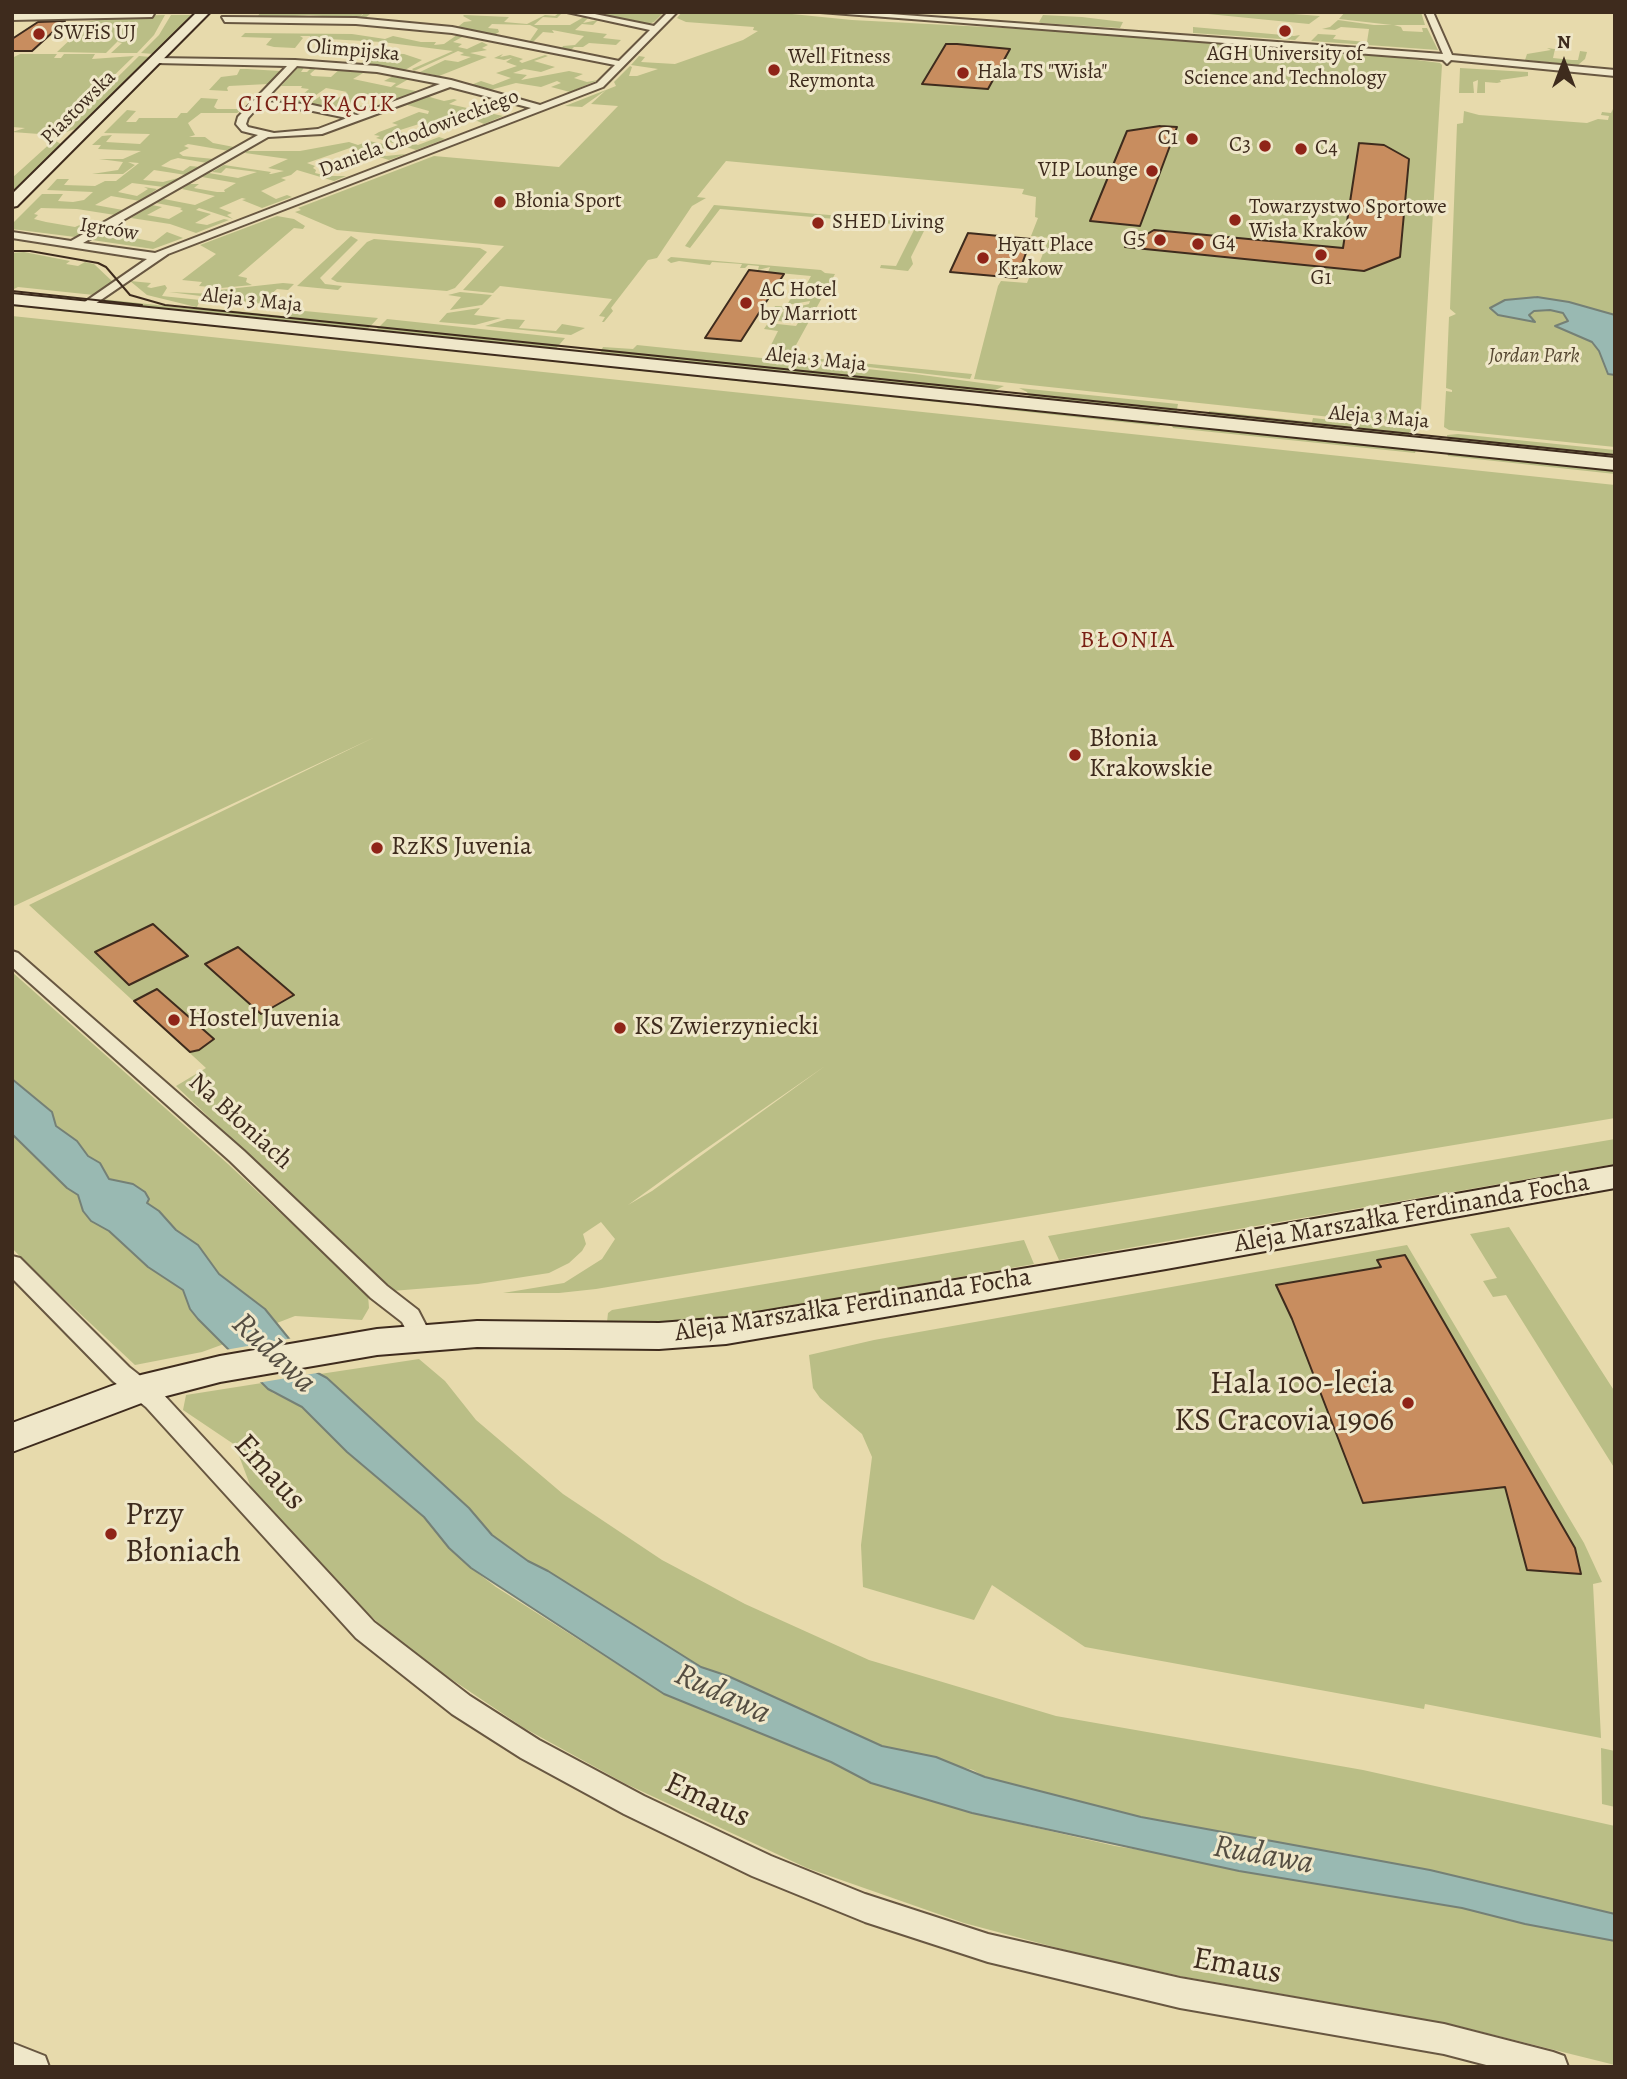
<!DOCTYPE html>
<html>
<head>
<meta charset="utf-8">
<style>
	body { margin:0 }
	#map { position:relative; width:1627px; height:2079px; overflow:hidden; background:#e7daac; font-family:Alegreya,serif }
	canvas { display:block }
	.frame { position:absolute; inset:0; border:14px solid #3e2b1d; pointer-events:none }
	.north { position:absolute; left:1529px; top:28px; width:70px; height:70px; -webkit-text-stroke:5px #efe7c9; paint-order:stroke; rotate:0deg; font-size:19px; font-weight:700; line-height:28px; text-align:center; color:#3e2b1d }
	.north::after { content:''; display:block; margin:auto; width:24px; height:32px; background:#3e2b1d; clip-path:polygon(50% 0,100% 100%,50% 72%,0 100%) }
</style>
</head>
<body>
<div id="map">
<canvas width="1627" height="2079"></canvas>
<div class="frame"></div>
<div class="north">N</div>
</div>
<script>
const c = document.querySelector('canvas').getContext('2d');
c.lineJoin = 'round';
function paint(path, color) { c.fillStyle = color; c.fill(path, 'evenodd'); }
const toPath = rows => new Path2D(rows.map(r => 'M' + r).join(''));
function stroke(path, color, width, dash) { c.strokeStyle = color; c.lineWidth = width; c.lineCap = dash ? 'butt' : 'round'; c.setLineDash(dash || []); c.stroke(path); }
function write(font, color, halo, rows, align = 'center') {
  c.font = font + ' Alegreya,serif'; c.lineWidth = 6; c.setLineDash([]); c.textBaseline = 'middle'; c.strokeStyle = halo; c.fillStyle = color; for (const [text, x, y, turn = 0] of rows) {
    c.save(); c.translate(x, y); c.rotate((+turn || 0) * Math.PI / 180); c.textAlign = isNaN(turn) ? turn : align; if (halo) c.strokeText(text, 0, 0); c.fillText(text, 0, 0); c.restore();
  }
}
const green = toPath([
	[261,12,364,12,359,18,365,12,370,14,364,19,309,15,266,18,235,16,257,17],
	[560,12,562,13,557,18,543,17,534,25,570,25,584,17,588,18,583,23,598,20,593,25,582,24,575,30,607,34,603,38,621,40,616,45,589,43,583,47,574,47,569,52,561,50,563,46,575,45,584,36,552,30,554,33,543,32,532,43,529,42,538,29,530,25,492,24,488,28,498,29,499,32,494,35,455,29,464,22,472,21,463,16,464,15,509,17,504,22,527,24,545,15,555,16],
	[580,12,664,12,654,22,646,25],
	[682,12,772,12,852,20,1043,30,1355,52,1440,63,1442,65,1421,410,1415,426,974,379,998,286,1001,281,1027,283,1031,273,1037,269,1049,238,1031,236,1038,218,1035,217,1036,197,1022,194,1024,189,726,161,697,197,706,198,692,206,657,258,648,260,611,308,613,311,604,322,602,322,605,317,599,316,612,299,500,286,493,293,463,290,504,246,337,230,295,212,301,210,298,208,434,156,559,167,618,106,591,104,606,90,582,107,565,106,616,86,614,82,630,66,632,67,629,76,637,76,658,69,631,65,639,56,645,57,641,62,675,64,743,40,758,31,753,30,754,27,686,22,677,18],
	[1267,12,1320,16,1309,24,1198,13],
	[1345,12,1421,12,1425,25,1394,25,1401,27,1403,31,1423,32,1422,28,1427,28,1438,50,1311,41,1318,34,1336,35,1333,39,1367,42,1369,29,1341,27,1335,30,1322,29,1330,27,1338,20,1374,25,1392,25,1339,19],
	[165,15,154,35,137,53,111,53,122,43,118,42,122,37,106,53,57,52,74,36,71,25,117,16],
	[171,15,192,15,154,54,141,53,159,35],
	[1043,15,1082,17,1123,22,1120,28,1041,23,1039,22],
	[1193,27,1294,36,1300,35,1295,40,1193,33],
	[245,33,352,34,385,39,393,36,421,42,436,42,434,45,444,44,457,35,464,36,453,42,462,44,458,47,467,49,482,42,488,45,482,48,487,50,470,53,487,57,439,76,420,72,445,60,458,62,471,57,460,55,464,53,458,51,414,71,412,69,453,51,382,42,310,38,310,36,300,36,303,38,295,48,274,47,266,45,272,38,241,37],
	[1547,48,1555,49,1553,58,1572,60,1578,60,1580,51,1587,52,1585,59,1578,65,1525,60,1527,54,1551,50],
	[375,53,404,54,422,60,405,70,360,64],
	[20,54,57,54,54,58,61,58,64,54,95,54,92,59,134,56,53,135,12,132,25,128,12,127,12,58],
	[503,54,500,57,510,55,523,59,519,61,522,63,545,55,548,56,534,61,555,67,541,72,524,69,513,73,527,75,521,80,569,71,583,74,574,78,587,82,598,80,570,92,551,87,561,83,557,81,541,87,516,83,490,90,471,85,481,81,493,85,511,78,496,73,517,66,506,62,512,58,504,60,494,58],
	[139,56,151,57,75,129,60,134],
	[300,65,305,66,301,72,307,72,313,66,319,66,310,74,312,76,331,77,341,68,375,71,373,73,380,74,363,73,353,79,391,87,396,83,384,81,397,74,412,77,395,87,421,92,403,99,372,94,358,98,353,102,355,106,384,105,357,115,306,106,322,95,338,98,347,92,337,90,326,88,302,105,266,103,274,94,301,96,309,89,301,88,302,86,281,86],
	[1460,68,1528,72,1528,76,1500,80,1501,82,1497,83,1485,82,1485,93,1477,93,1478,80,1473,82,1474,93,1459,93],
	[240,69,247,69,280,71,268,84,229,86,227,88,228,91,209,90,221,77,237,75],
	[426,96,444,101,454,99,457,100,449,104,503,116,484,124,466,116,440,125,419,124,397,131,407,134,403,135,405,136,402,140,418,145,439,137,445,139,416,150,376,138,380,136,374,135,379,132,398,125,392,123,419,112,428,114,429,111,404,104],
	[201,98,218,99,214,107,217,109,244,109,237,113,201,113,188,123,195,135,189,137,205,137,213,143,234,147,229,151,188,144,184,146,189,148,179,153,183,156,214,159,207,163,178,158,171,160,161,166,183,171,190,166,200,167,186,175,154,170,143,180,163,182,182,177,164,187,132,183,118,192,137,196,148,189,144,187,157,189,140,201,111,196,95,205,123,210,115,215,77,209,41,208,34,214,38,215,34,219,46,222,75,227,82,224,96,226,75,237,12,229,12,224,42,194,63,194,58,201,73,202,84,200,93,192,47,190,57,179,69,179,64,185,95,186,105,181,116,181,139,163,128,162,135,165,123,174,92,174,118,170,123,162,99,159,123,159,141,151,98,149,101,145,92,145,102,136,112,135,106,142,140,144,150,134,104,133,127,110,136,111,126,122,136,122,139,118,177,118,181,113,187,113],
	[1615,105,1615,447,1449,430,1444,427,1446,391,1452,392,1452,390,1446,388,1449,317,1456,314,1450,309,1457,124,1463,123,1464,111,1479,115,1587,123,1598,119,1608,120,1609,116,1601,115,1602,112,1611,113],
	[54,140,61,144,60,147,12,194,12,178],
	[369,141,393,146,373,152,386,156,406,154,389,160,350,148,307,163,315,166,313,168,316,170,315,173,328,176,346,176,334,181,297,170,291,175,281,178,286,180,261,191,276,199,287,195,292,197,262,208,242,200,246,199,242,198,219,208,232,213,227,215,233,219,199,208,196,210,211,214,195,223,207,225,224,219,229,220,196,233,170,224,131,218,152,205,162,207,147,215,169,219,183,211,180,209,182,208,156,203,164,199,195,205,215,196,182,189,189,184,199,184,194,188,217,192,225,192,224,190,236,183,202,177,209,173,238,178,257,172,226,168,221,173,212,172,224,165,271,172,269,174,271,174,284,171,268,168,288,159,245,153,247,151,300,151,349,142,358,145],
	[714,205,910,222,926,227,911,257,913,264,908,271,880,268,881,265,896,266,916,226,720,209,690,248,685,246],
	[277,216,294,219,305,226,303,229,294,228,238,276,247,278,246,282,252,285,221,288,199,286,202,282,182,280,216,254,200,245],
	[106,232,154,242,167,232,183,238,153,249,92,240],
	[351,236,358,240,320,278,325,284,342,286,338,290,297,286],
	[374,239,480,248,487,252,455,288,447,291,337,282,331,279,367,242],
	[24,252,70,261,66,264,78,266,85,262,94,264,113,282,94,295,18,287,12,290,12,253],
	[671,257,821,270,825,273,835,274,790,356,972,374,970,379,766,355,778,331,764,329,768,323,796,326,798,323,778,321,783,311,800,320,802,317,796,312,773,309,775,306,797,307,809,304,810,301,787,305,792,296,813,298,814,295,794,293,797,288,804,289,811,276,768,272,770,267,758,270,759,266,748,265,745,268,740,268,742,264,712,262,710,265,679,261,671,263,667,260],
	[130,281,151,283,147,287,151,288,165,285,167,288,162,296,200,300,197,307,284,316,294,310,378,318,365,332,99,303,102,299,193,309,196,307,147,295],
	[283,283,294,284,288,290,277,289,270,295,281,297,272,305,169,292,214,294,219,290],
	[460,292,492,295,482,305,450,310,461,297,448,295],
	[12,302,357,339,354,341,12,306],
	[480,308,474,315,501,318,475,325,439,322,447,313],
	[12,316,1615,485,1615,1118,596,1289,559,1293,503,1293,564,1283,602,1259,615,1239,601,1222,583,1234,586,1244,582,1251,569,1263,549,1273,478,1284,392,1291,176,1086,206,1068,29,905,375,737,12,907],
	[825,1066,652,1191,628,1205,697,1155],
	[387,319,565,338,554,351,374,332],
	[507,319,525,320,519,328,556,331,562,324,585,328,571,335,485,326],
	[637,345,915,374,1004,386,987,394,599,355,603,347,633,349],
	[558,360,967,402,965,405,556,362],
	[1019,388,1178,404,1176,414,1030,399,1027,392],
	[982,404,1163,423,1159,426,981,407],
	[1209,411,1312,422,1313,418,1415,429,1415,432,1409,432,1409,438,1208,418],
	[1171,424,1416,450,1415,453,1173,428],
	[1458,434,1615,450,1615,462,1448,444,1447,435],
	[1447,453,1615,471,1615,474,1448,456],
	[12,972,228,1164,368,1295,369,1308,362,1320,295,1316,277,1323,265,1309,219,1274,198,1245,176,1230,159,1211,147,1203,133,1184,109,1179,100,1163,88,1156,77,1141,56,1126,52,1112,12,1079],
	[12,1134,67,1188,78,1195,83,1211,91,1221,109,1231,148,1267,184,1290,190,1309,198,1319,224,1344,202,1352,135,1365,29,1266,12,1248],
	[1615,1139,1615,1164,1059,1260,1048,1236],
	[1509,1227,1615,1392,1615,1469,1506,1295,1493,1297,1483,1281,1497,1278,1470,1234],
	[1024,1240,1034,1264,735,1316,671,1322,607,1322,608,1313,612,1310],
	[1407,1245,1584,1543,1602,1582,1593,1584,1601,1738,1425,1704,1424,1709,1085,1647,992,1585,974,1620,863,1587,861,1545,872,1457,862,1434,820,1398,813,1388,809,1355,874,1340],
	[419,1359,445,1381,476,1420,563,1494,662,1560,745,1604,869,1660,1056,1716,1363,1770,1615,1826,1615,1914,1482,1882,1141,1817,985,1777,973,1770,882,1746,728,1676,701,1667,548,1571,528,1561,492,1535,469,1508,320,1374],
	[262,1383,273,1393,302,1407,347,1452,424,1517,449,1548,471,1568,496,1587,664,1694,831,1762,871,1783,972,1813,1115,1846,1178,1856,1248,1872,1462,1908,1525,1924,1615,1941,1615,2065,1446,2023,1185,1977,1084,1955,964,1923,807,1868,626,1784,524,1728,408,1650,349,1596,253,1493,235,1445,183,1410,186,1395],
	[1601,1748,1615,1751,1615,1807,1602,1804]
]);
const water = toPath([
	[1537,297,1569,302,1615,315,1615,375,1608,374,1599,351,1592,342,1555,326,1568,321,1563,313,1550,310,1534,311,1529,315,1535,322,1498,315,1490,308,1505,300,1537,297],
	[12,1079,52,1112,56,1126,77,1141,88,1156,100,1163,109,1179,133,1184,145,1192,149,1199,147,1203,159,1211,176,1230,198,1245,219,1274,265,1309,316,1372,327,1378,469,1508,492,1535,528,1561,548,1571,701,1667,728,1676,882,1746,936,1757,985,1777,1141,1817,1430,1870,1615,1914,1615,1941,1525,1924,1462,1908,1239,1871,972,1813,871,1783,831,1762,664,1694,471,1568,449,1548,424,1517,347,1452,302,1407,268,1389,198,1319,190,1309,183,1290,148,1267,109,1231,91,1221,83,1211,78,1195,67,1188,12,1134,12,1079]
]);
const pier = toPath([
	[293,1338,323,1372,257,1383,225,1350]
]);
const building = toPath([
	[65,21,32,51,12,51,12,39,38,22,65,21],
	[946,44,957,44,1010,49,988,89,922,84,946,44],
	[1160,126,1177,127,1140,226,1090,221,1127,131,1160,126],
	[1359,143,1384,145,1409,159,1400,257,1364,271,1125,247,1154,230,1343,248,1359,143],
	[968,233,1031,239,1017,278,950,272,968,233],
	[749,270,784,274,741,341,705,338,749,270],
	[153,924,188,956,129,985,95,952,153,924],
	[238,947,294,995,261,1014,205,964,238,947],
	[157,989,214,1039,199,1050,190,1052,134,1001,157,989],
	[1405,1255,1575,1548,1581,1574,1527,1570,1505,1487,1363,1503,1292,1319,1276,1285,1381,1267,1377,1260,1405,1255]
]);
const street = toPath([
	[155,12,152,17,12,20,12,14,155,12],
	[567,12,585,12,654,26,668,12,677,12,603,87,168,254,89,308,79,306,147,259,12,238,12,232,71,241,258,135,242,131,236,124,238,117,287,66,157,63,154,62,154,58,295,60,377,66,451,80,540,105,597,83,615,65,452,33,356,24,225,22,222,17,356,18,452,27,619,61,650,30,567,12],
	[297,66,377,72,440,84,357,115,308,104,263,102,297,66],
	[450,87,531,108,155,253,83,243,268,137,322,134,450,87],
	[258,107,308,110,347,118,318,129,274,133,248,127,246,124,248,118,258,107],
	[820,12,862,12,1443,54,1425,12,1433,12,1452,55,1615,70,1615,76,1451,60,1447,64,1443,60,1421,58,820,12],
	[12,951,18,953,244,1151,387,1286,418,1310,432,1337,429,1343,421,1346,413,1343,402,1322,371,1298,230,1161,12,967,12,951],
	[12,1256,20,1258,129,1367,162,1393,374,1622,470,1696,539,1740,644,1796,771,1856,865,1894,988,1934,1180,1978,1444,2024,1553,2052,1564,2056,1568,2067,1494,2067,1444,2054,1180,2008,988,1962,865,1922,752,1876,624,1814,521,1758,452,1714,356,1638,146,1407,113,1381,12,1278,12,1256],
	[12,2043,45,2056,49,2067,12,2067,12,2043]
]);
const secondary = toPath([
	[197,12,210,12,17,206,12,207,12,194,197,12],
	[12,294,1615,458,1615,470,12,304,12,294],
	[1615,1166,1615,1188,1166,1269,726,1344,659,1349,477,1347,377,1355,220,1382,147,1401,12,1452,12,1423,141,1375,220,1356,377,1329,477,1321,659,1323,726,1318,1166,1245,1615,1166]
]);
const tram = toPath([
	[12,251,30,251,98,263,106,267,130,295,165,305,1615,455],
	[12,291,142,305]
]);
const markers = [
	[1285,31,7,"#8f2418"],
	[39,34,7,"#8f2418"],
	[774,70,7,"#8f2418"],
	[963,73,7,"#8f2418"],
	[1192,139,7,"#8f2418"],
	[1265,146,7,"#8f2418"],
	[1301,149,7,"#8f2418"],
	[1152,171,7,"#8f2418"],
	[500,202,7,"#8f2418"],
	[1235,220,7,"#8f2418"],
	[818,223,7,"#8f2418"],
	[1160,240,7,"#8f2418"],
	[1198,244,7,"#8f2418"],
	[1321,255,7,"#8f2418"],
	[983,258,7,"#8f2418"],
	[746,303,7,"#8f2418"],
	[1075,755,7,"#8f2418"],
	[377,848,7,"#8f2418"],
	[174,1020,7,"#8f2418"],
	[620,1028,7,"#8f2418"],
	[1408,1403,7,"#8f2418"],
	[111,1534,7,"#8f2418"]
];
const farPoinames = [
	["SWFiS UJ",53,34],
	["AGH University of",1285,55,"center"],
	["Science and Technology",1285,79,"center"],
	["Well Fitness",788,58],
	["Reymonta",788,82],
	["Hala TS \"Wisła\"",977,73],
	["C1",1178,139,"right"],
	["C3",1251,146,"right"],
	["C4",1315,149],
	["VIP Lounge",1138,171,"right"],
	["Błonia Sport",514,202],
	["Towarzystwo Sportowe",1249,208],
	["Wisła Kraków",1249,232],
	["SHED Living",832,223],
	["G5",1146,240,"right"],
	["G4",1212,244],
	["Hyatt Place",997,246],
	["Krakow",997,270],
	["G1",1321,279,"center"],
	["AC Hotel",760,291],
	["by Marriott",760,315]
];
const farStreetnames = [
	["Olimpijska",353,51,5],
	["Piastowska",79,108,-45],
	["Daniela Chodowieckiego",419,134,-21],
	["Igrców",109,230,9],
	["Aleja 3 Maja",252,301,6],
	["Aleja 3 Maja",816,360,6],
	["Aleja 3 Maja",1379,418,5]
];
const farParknames = [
	["Jordan Park",1534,357]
];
const farNeighbourhoodnames = [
	["CICHY KĄCIK",317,105]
];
const farQuarternames = [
	["BŁONIA",1128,641]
];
const poiNames = [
	["Błonia",1089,740],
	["Krakowskie",1089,770],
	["RzKS Juvenia",391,848],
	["Hostel Juvenia",188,1020],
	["KS Zwierzyniecki",634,1028]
];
const streetNames = [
	["Na Błoniach",240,1122,42],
	["Aleja Marszałka Ferdinanda Focha",1412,1214,-10],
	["Aleja Marszałka Ferdinanda Focha",853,1306,-9]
];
const nearPoinames = [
	["Hala 100-lecia",1394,1385],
	["KS Cracovia 1906",1394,1422],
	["Przy",125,1516,"left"],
	["Błoniach",125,1553,"left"]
];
const nearStreetnames = [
	["Emaus",269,1473,48],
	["Emaus",707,1801,25],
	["Emaus",1237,1967,10]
];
const nearWaternames = [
	["Rudawa",273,1354,43],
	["Rudawa",722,1695,25],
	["Rudawa",1263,1856,10]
];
paint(green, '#babe86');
paint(water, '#99b9b2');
stroke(water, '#758076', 2);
paint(pier, '#e7daac');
paint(building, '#c88d5f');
stroke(building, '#3e2b1d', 2);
stroke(street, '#685741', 4);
stroke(secondary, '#3e2b1d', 4);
paint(street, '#efe7c9');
paint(secondary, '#efe7c9');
stroke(tram, '#3e2b1d', 2);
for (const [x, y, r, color] of markers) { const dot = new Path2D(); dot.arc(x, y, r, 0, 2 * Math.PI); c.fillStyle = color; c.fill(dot); stroke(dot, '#efe7c9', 2.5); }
write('21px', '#3e2b1d', '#efe7c9', farPoinames, 'left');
write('21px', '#3e2b1d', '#efe7c9', farStreetnames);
write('italic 21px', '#574832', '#efe7c9', farParknames);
c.letterSpacing = '2px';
write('23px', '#7a1f14', '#efe7c9', farNeighbourhoodnames);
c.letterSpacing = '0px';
c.letterSpacing = '2px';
write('24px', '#7a1f14', '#efe7c9', farQuarternames);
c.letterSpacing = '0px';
write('26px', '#3e2b1d', '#efe7c9', poiNames, 'left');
write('26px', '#3e2b1d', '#efe7c9', streetNames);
write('32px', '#3e2b1d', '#efe7c9', nearPoinames, 'right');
write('32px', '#3e2b1d', '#efe7c9', nearStreetnames);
write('italic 33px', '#554e42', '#efe7c9', nearWaternames);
</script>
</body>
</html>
